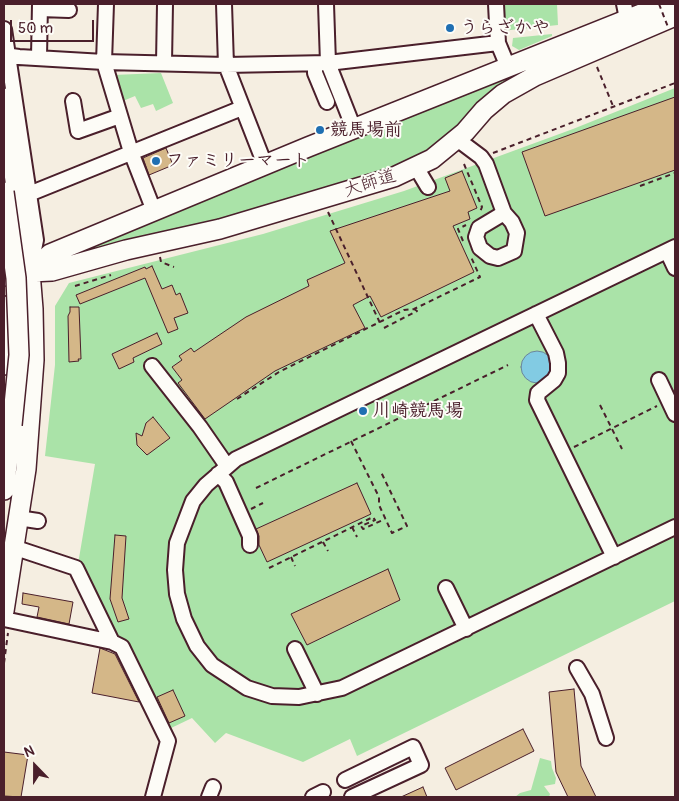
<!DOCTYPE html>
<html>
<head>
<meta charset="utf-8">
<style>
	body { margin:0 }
	#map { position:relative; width:679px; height:801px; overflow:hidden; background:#f5eee1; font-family:Pangolin,sans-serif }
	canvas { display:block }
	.frame { position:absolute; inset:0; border:5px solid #4a1f2b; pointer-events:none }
	.north { position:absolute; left:10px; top:741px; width:50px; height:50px; -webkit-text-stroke:4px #fdfcf7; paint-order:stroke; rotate:338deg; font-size:14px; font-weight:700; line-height:20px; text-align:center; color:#4a1f2b }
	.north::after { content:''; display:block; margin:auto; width:18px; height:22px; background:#4a1f2b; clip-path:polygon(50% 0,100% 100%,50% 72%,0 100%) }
	.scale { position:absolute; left:10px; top:20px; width:84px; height:22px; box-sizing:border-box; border:2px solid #4a1f2b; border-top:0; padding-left:6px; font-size:15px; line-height:18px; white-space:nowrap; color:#4a1f2b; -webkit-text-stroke:4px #fdfcf7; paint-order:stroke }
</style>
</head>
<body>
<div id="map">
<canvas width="679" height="801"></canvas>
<div class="frame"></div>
<div class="north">N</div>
<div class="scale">50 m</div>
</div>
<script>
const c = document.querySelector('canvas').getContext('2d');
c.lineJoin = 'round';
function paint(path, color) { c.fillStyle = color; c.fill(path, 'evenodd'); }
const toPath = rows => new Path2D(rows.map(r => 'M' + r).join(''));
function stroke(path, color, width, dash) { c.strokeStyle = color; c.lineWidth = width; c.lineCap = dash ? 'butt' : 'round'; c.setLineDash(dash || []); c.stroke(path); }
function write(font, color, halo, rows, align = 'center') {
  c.font = font + ' Pangolin,"Klee One",sans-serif'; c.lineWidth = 4; c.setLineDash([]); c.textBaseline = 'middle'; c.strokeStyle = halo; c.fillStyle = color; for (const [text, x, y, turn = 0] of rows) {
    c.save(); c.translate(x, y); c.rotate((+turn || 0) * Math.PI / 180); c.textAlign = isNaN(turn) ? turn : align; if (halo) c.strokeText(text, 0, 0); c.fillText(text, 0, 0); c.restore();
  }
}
const green = toPath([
	[500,4,557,4,558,25,501,31],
	[552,34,552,36,519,50,512,46,513,38],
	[510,71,513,77,507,84,463,125,413,163,213,226,69,257,67,251],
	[161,73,173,103,156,111,153,104,141,108,135,96,123,101,113,75],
	[675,88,675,601,357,756,350,739,303,762,226,733,215,743,192,718,169,729,124,639,112,636,78,564,95,464,45,456,55,365,55,306,69,283,263,234,404,191,573,129],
	[540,758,551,761,552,768,556,778,555,784,544,786,550,794,549,797,515,797,520,793,531,790]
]);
const water = toPath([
	'521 367a16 16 0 1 1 32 0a16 16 0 1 1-32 0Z'
]);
const building = toPath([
	[675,97,675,170,545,216,522,152,675,97],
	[166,148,173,165,149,175,143,158,166,148],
	[462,171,477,208,468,212,470,219,453,226,474,272,381,317,370,296,353,305,365,328,275,371,205,419,178,383,182,380,172,367,182,360,179,356,191,348,194,352,246,317,309,286,307,280,345,263,330,231,450,191,445,178,462,171],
	[152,266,162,289,172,285,176,295,180,293,188,313,174,318,178,329,168,333,145,278,80,304,76,295,145,267,146,269,152,266],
	[70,307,79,307,81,359,78,359,79,361,69,362,68,316,70,312,70,307],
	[157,333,162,344,133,358,134,362,119,369,112,354,157,333],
	[153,417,170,438,147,455,137,445,136,433,142,436,146,423,153,417],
	[357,483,371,514,267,562,259,545,259,536,256,529,357,483],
	[115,535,126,536,122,598,129,619,118,622,110,599,115,535],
	[388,569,400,600,307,645,291,614,388,569],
	[23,593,73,602,69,624,37,617,39,607,22,604,23,593],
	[100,648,115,654,139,702,92,693,100,648],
	[574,689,581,766,596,797,568,797,556,772,549,692,574,689],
	[173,690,185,716,169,723,157,697,173,690],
	[523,729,534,751,456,790,445,768,523,729],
	[4,752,28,755,21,797,4,796,4,752],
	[423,787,427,797,401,797,423,787]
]);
const path = toPath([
	[597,67,613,106],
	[493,153,675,83],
	[464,164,482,207,480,212],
	[640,186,675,173],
	[328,212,380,323],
	[463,241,458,229,466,225],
	[160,257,161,262,174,267],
	[75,286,111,275],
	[384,328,417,311,414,309],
	[237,399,279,372,404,310,414,309,480,277,471,257],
	[600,405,622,449],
	[351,441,379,497,379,505,392,533,407,526,381,472],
	[574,447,657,406],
	[256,488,508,365],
	[251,509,263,503],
	[352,527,357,537],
	[323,542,328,551],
	[291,557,295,566],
	[269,568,373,517,375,520,361,526,363,529,385,519],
	[4,663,8,633]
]);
const minor = toPath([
	[106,4,104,62,131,152,154,211],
	[224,4,226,65,265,165],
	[326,4,328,63,354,129],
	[496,4,498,43,508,67],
	[624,4,627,19],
	[40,9,69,10],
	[4,29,36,240,31,264],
	[4,55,19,57,104,62,226,65,328,63,498,43],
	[39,57,40,4],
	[164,63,165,4],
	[315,64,315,73,327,102],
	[73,101,78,131,120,116],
	[457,139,481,157,486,164,504,213,512,222,517,233,514,251,498,258,490,256,480,248,476,237,479,228,504,213],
	[416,167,428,187],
	[29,194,242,108],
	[675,247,236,459,206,485,193,501,177,543,175,570,177,594,184,619,197,646,212,665,247,688,272,696,299,697,342,688,675,527],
	[667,251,675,268],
	[536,314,556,353,558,363,558,373,554,380,538,393,537,400,614,557],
	[152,366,200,427,227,466],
	[659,380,675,414],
	[218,474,226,482,250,536,250,545],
	[18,518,38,521],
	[13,547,76,568,112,642],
	[446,588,466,629],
	[4,619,112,642,122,647,168,741,153,797],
	[295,649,317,694],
	[577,668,592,694,606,738],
	[345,780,413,747,421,765,352,797],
	[209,797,213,787],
	[313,797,323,792]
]);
const highway = toPath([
	[4,98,22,233,30,272,33,309,34,360,26,469,4,611],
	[30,272,50,254,308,147,666,4],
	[4,276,30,272,52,271,126,250,220,229,394,177,432,159,465,132,484,110,503,94,535,76,675,16],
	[4,306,4,365],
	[4,490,12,425]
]);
const pathBridge = toPath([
	[659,4,668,27]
]);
const highwayBridge = toPath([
	[4,192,16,278,19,355,12,425]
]);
const markers = [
	[450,28,5,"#1f6fb2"],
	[320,130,5,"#1f6fb2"],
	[156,161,5,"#1f6fb2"],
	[363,411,5,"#1f6fb2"]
];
const poiNames = [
	["うらざかや",460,28],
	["競馬場前",330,130],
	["ファミリーマート",166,161],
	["川崎競馬場",373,411]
];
const streetNames = [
	["大師道",370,184,-18]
];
paint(green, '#aae3a8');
paint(water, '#82cbe3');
stroke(water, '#6c8699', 1);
paint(building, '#d4b788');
stroke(building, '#4a1f2b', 1);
stroke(minor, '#4a1f2b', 18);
stroke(highway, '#4a1f2b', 22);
stroke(path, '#4a1f2b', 2, [5, 4]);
stroke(minor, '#fdfcf7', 14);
stroke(highway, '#fdfcf7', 19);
stroke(highwayBridge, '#4a1f2b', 22, []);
stroke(pathBridge, '#4a1f2b', 2, [5, 4]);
stroke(highwayBridge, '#fdfcf7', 19);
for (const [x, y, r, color] of markers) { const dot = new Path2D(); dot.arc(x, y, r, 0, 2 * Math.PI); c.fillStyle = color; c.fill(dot); stroke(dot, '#fdfcf7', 2); }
write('bold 18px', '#4a1f2b', '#fdfcf7', poiNames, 'left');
write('18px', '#4a1f2b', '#fdfcf7', streetNames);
</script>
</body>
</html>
